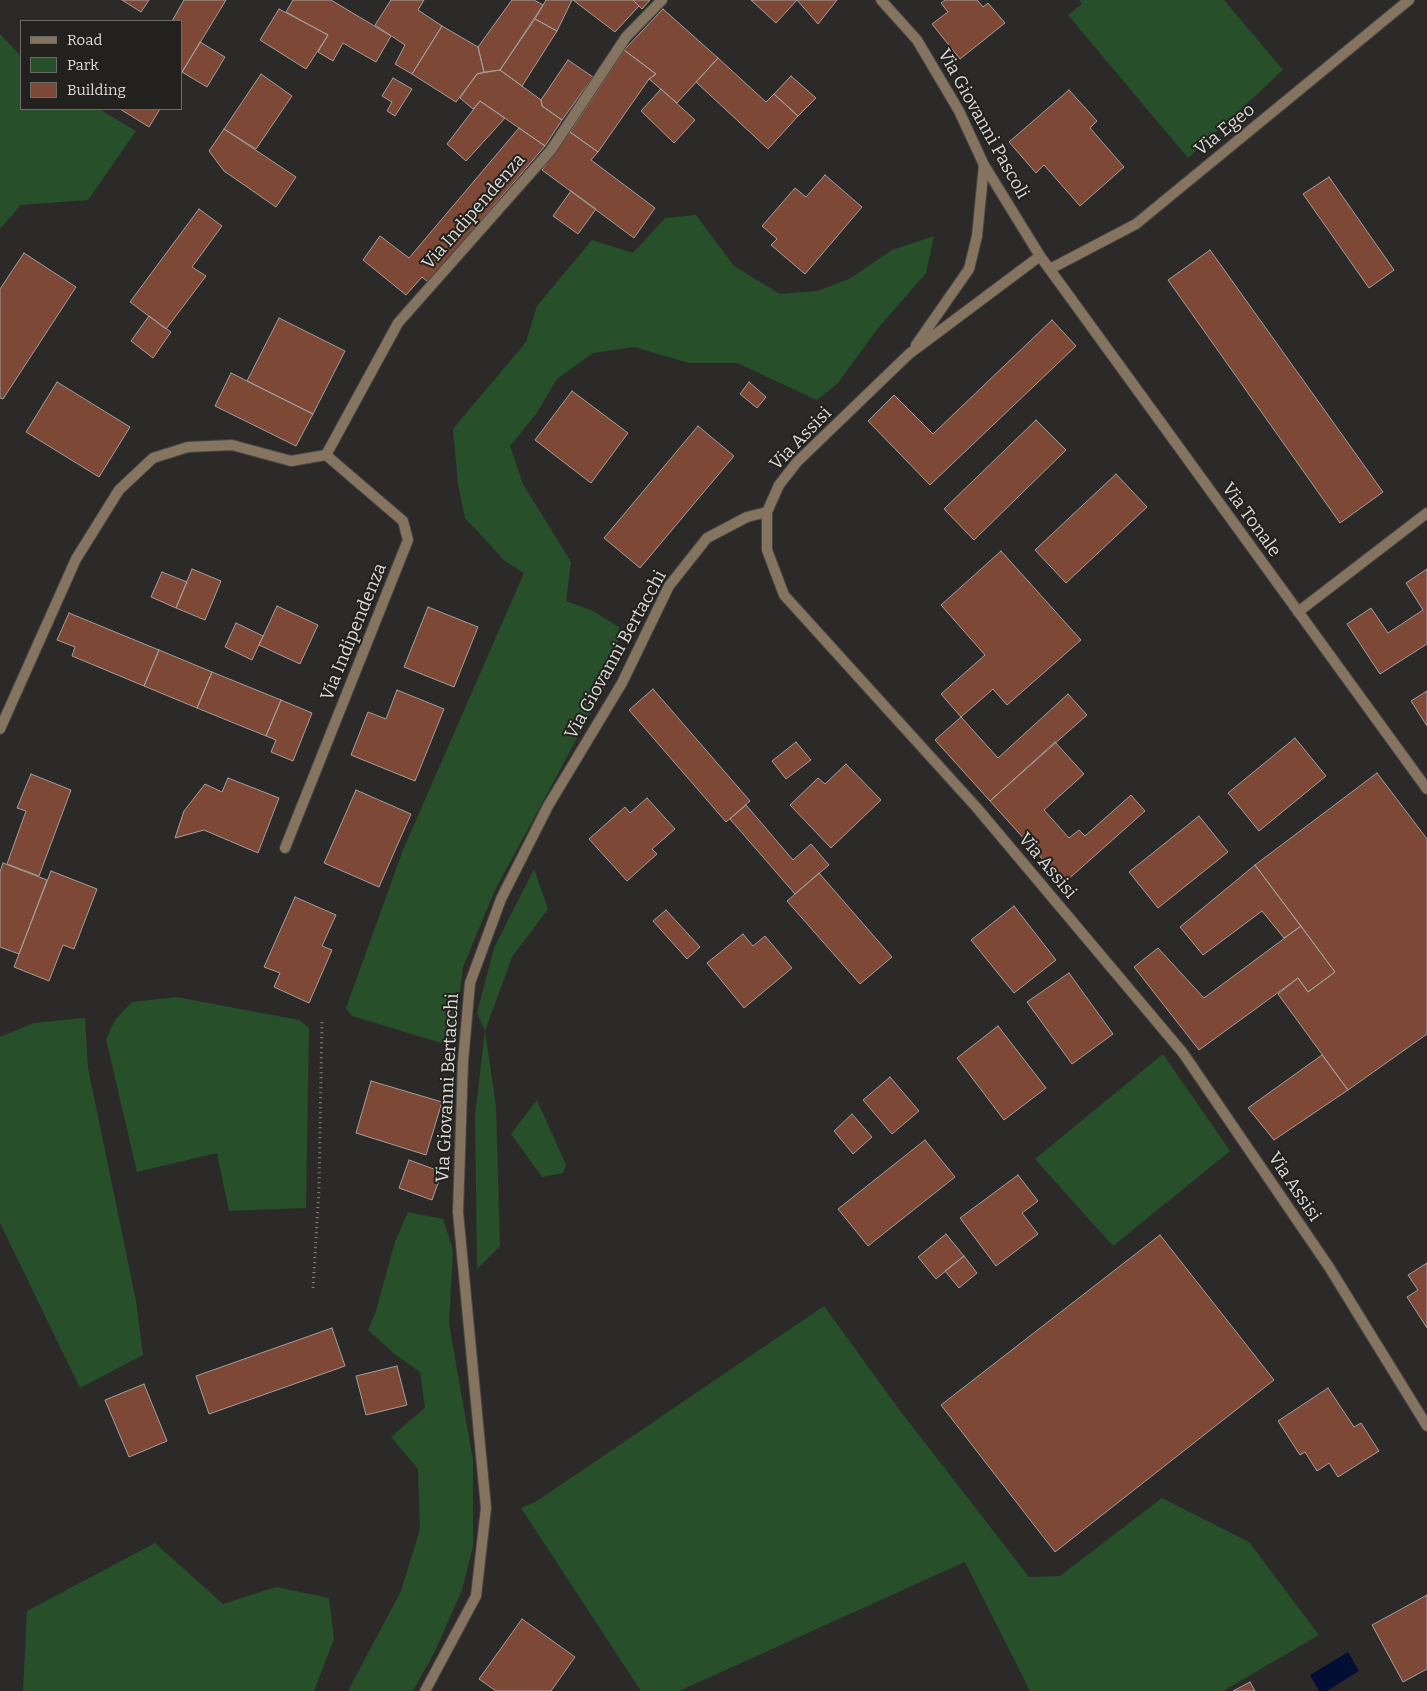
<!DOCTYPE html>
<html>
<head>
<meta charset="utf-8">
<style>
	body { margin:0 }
	#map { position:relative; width:1427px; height:1691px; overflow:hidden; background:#2c2a28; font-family:Bitter,serif }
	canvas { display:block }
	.legend { position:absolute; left:20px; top:20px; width:162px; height:90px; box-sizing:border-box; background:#22211e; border:1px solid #6c6b69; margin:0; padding:6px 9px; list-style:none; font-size:15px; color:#dcdbd9 }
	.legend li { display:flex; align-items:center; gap:10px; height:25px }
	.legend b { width:25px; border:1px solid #6c6b69 }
</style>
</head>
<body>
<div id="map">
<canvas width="1427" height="1691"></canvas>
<ul class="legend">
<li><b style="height:6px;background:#847460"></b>Road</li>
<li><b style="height:14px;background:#274f2a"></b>Park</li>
<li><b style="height:14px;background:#7d4836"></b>Building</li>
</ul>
</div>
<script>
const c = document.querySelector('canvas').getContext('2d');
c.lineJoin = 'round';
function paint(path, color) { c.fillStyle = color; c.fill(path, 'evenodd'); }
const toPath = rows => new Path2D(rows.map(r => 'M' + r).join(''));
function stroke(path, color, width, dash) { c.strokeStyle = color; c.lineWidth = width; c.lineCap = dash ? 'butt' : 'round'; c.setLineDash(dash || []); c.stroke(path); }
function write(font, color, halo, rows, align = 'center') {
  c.font = font + ' Bitter,serif'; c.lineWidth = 4; c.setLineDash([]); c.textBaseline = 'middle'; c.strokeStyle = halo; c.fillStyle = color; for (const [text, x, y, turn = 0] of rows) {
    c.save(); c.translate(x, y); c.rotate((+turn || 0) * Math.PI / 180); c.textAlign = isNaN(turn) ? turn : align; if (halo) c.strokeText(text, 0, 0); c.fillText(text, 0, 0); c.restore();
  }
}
const green = toPath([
	[1079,0,1224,0,1283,70,1188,158,1068,15,1082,4],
	[0,34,21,56,21,109,99,109,136,131,88,200,21,205,0,229],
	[696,215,734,266,780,294,817,291,849,279,892,250,934,236,926,273,878,328,838,383,817,400,737,363,689,363,634,347,593,353,557,379,536,414,510,446,523,484,571,562,566,601,593,611,619,627,615,668,495,890,463,967,454,1041,445,1044,352,1016,346,1008,403,850,524,573,505,561,465,518,458,484,453,429,526,342,537,306,592,240,633,253,665,218],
	[534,869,548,909,512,957,485,1031,496,1107,500,1246,477,1269,475,1115,485,1031,477,1013,494,948],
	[176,997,299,1020,309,1028,306,1208,229,1211,217,1153,137,1172,106,1039,115,1020,132,1002],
	[85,1018,88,1068,136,1301,143,1355,80,1388,0,1223,0,1037,34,1023],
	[1163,1054,1230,1151,1113,1246,1035,1159],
	[537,1100,566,1165,563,1173,542,1177,511,1134],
	[408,1212,443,1219,453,1250,449,1324,473,1460,473,1546,462,1590,434,1653,413,1691,348,1691,401,1591,420,1529,418,1469,391,1437,425,1408,420,1372,396,1355,368,1330,376,1311,395,1242],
	[824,1306,898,1408,1029,1577,1060,1576,1162,1498,1249,1542,1319,1635,1223,1691,1030,1691,965,1562,679,1691,641,1691,521,1508,537,1501],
	[155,1543,223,1604,276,1587,329,1598,334,1639,314,1691,23,1691,27,1611]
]);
const water = toPath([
	[1348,1652,1359,1671,1327,1691,1319,1691,1310,1675]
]);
const building = toPath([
	[122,0,149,0,141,12,122,0],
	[184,0,226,0,181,74,181,21,172,21,184,0],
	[293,0,331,0,391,36,376,62,343,43,333,61,318,52,328,35,286,12,293,0],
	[391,0,424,0,418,10,442,26,412,74,395,64,405,45,375,25,391,0],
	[512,0,534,0,543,5,500,70,484,72,478,47,512,0],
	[546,0,572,0,557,31,535,19,546,0],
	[573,0,633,0,639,6,615,32,573,0],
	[633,0,650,0,642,9,633,0],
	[751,0,797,0,776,23,751,0],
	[797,0,837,0,818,24,797,0],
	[945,0,977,0,983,7,988,3,1005,23,960,59,932,24,948,12,941,3,945,0],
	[279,9,328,35,306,69,260,40,279,9],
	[663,9,718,58,677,103,649,79,656,74,624,50,663,9],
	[535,19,557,31,522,86,500,70,535,19],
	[442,26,478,47,484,72,477,74,456,102,412,74,442,26],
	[200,42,225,57,207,87,182,72,200,42],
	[624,50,656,74,649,79,598,152,570,132,624,50],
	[718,58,766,102,774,94,798,116,768,149,696,82,718,58],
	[568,60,593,77,562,120,542,106,541,100,568,60],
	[500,70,541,100,542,106,562,120,545,146,480,101,473,109,460,98,477,74,500,70],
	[261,74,292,96,256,149,224,129,261,74],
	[791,76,816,98,798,116,774,94,791,76],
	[393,78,412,89,395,116,387,111,392,102,382,96,393,78],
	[661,89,695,120,674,143,641,111,661,89],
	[1069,90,1097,121,1090,128,1124,167,1080,206,1044,165,1036,173,1009,142,1069,90],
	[480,101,505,118,466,161,447,144,480,101],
	[120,109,160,109,149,127,120,109],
	[519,128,545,146,428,282,422,277,406,295,363,260,380,236,409,258,519,128],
	[224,129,296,177,276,207,224,171,209,151,224,129],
	[570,132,598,152,591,160,655,208,634,238,542,170,570,132],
	[825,175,862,207,805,274,771,245,777,239,762,226,795,188,806,197,825,175],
	[1329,177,1394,270,1369,288,1303,194,1329,177],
	[571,191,596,209,578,234,553,216,571,191],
	[199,209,222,226,192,267,206,276,166,329,130,302,199,209],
	[1210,250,1383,492,1340,523,1168,280,1210,250],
	[24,253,76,287,3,399,0,398,0,289,24,253],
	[149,316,171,332,153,358,131,341,149,316],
	[279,318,345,351,313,414,247,381,279,318],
	[1052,320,1076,346,930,485,868,421,894,395,933,434,1052,320],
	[231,373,313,414,296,446,215,406,231,373],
	[57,382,130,427,99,477,26,432,57,382],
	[749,382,766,397,757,408,740,394,749,382],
	[572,391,628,433,591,483,535,440,572,391],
	[1036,420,1066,450,974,540,944,509,1036,420],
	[698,426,734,456,640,568,604,538,698,426],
	[1116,474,1147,507,1066,583,1035,550,1116,474],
	[1001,551,1081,640,1007,705,993,689,961,717,941,694,985,655,941,605,1001,551],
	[192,569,221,581,205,620,176,608,192,569],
	[1427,569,1427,644,1380,674,1347,624,1371,608,1388,633,1423,610,1406,583,1427,569],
	[162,572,187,582,176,608,151,597,162,572],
	[277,606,318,625,300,664,259,645,277,606],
	[428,607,478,627,454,687,404,667,428,607],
	[69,613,159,650,144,686,72,656,75,647,57,640,69,613],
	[236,623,263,636,252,660,225,647,236,623],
	[159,650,212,672,197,708,144,686,159,650],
	[212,672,281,700,266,736,197,708,212,672],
	[653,689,750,801,726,822,629,710,653,689],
	[397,690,444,709,415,781,351,755,368,712,386,719,397,690],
	[1427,691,1427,726,1411,701,1427,691],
	[1068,694,1087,715,990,801,935,740,961,717,998,758,1068,694],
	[281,700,312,713,293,761,271,752,276,740,266,736,281,700],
	[1295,738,1326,776,1259,831,1228,793,1295,738],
	[796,742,811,760,786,779,772,761,796,742],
	[1055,742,1084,774,1044,810,1069,838,1079,830,1085,836,1131,795,1145,811,1064,883,990,801,1055,742],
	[846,764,881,800,831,848,790,805,818,778,825,784,846,764],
	[1377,773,1427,839,1427,1034,1348,1090,1278,994,1298,978,1308,992,1335,972,1255,865,1377,773],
	[31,774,71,790,39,876,7,864,26,811,17,808,31,774],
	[228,778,279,798,258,853,204,830,175,838,184,811,205,784,222,792,228,778],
	[356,790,411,814,379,887,324,863,356,790],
	[647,798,675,829,652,849,657,854,627,881,589,839,625,807,630,813,647,798],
	[746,805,793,860,811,844,829,865,795,894,730,819,746,805],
	[1199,816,1228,852,1158,908,1129,872,1199,816],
	[3,863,47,880,19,954,0,947,0,872,3,863],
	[1255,865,1301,926,1284,938,1262,911,1203,955,1180,927,1255,865],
	[51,871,97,889,74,949,63,945,49,981,14,967,51,871],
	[819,873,892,957,860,984,787,901,819,873],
	[295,897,336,915,322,946,332,950,309,1003,274,987,280,973,264,967,295,897],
	[1014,906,1056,960,1014,993,971,940,1014,906],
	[666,910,700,947,687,959,653,921,666,910],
	[1301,926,1335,972,1308,992,1298,978,1199,1050,1134,967,1158,948,1204,998,1301,926],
	[743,934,753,946,765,936,792,968,744,1008,707,963,743,934],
	[1069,973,1113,1034,1072,1064,1027,1002,1069,973],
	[998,1026,1046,1088,1004,1120,957,1058,998,1026],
	[1322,1055,1348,1090,1274,1140,1248,1108,1322,1055],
	[890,1077,919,1111,892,1134,863,1100,890,1077],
	[371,1081,442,1102,426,1155,356,1133,371,1081],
	[852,1114,872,1137,853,1154,834,1131,852,1114],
	[925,1140,955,1177,868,1246,838,1209,925,1140],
	[409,1160,442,1172,432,1200,399,1188,409,1160],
	[1018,1175,1038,1201,1022,1213,1038,1234,996,1266,960,1218,1018,1175],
	[946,1234,964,1256,936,1279,918,1257,946,1234],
	[1160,1235,1274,1380,1055,1552,941,1405,1160,1235],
	[964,1256,977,1273,959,1288,945,1271,964,1256],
	[1427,1263,1427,1328,1407,1297,1418,1290,1408,1275,1427,1263],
	[332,1328,345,1366,209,1414,196,1376,332,1328],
	[397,1366,407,1405,366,1415,356,1376,397,1366],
	[144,1384,167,1441,129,1457,105,1400,144,1384],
	[1328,1388,1354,1427,1361,1423,1379,1451,1338,1477,1329,1463,1317,1471,1305,1452,1300,1455,1278,1421,1328,1388],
	[1427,1595,1427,1669,1403,1682,1372,1625,1427,1595],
	[522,1619,575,1657,551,1691,496,1691,479,1679,522,1619],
	[1250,1682,1255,1691,1233,1691,1250,1682]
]);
const path = toPath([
	[313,1288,319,1189,322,1020]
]);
const minor = toPath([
	[1040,256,909,354,797,462,779,485,767,512,767,550,784,595,977,808,1183,1053,1329,1267,1427,1426],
	[1050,269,1136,224,1409,0],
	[916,345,969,269,977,236,984,165],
	[1298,612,1427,513],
	[0,729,76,559,119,490,153,458,188,447,232,445,291,461,326,455,398,323,551,150,626,37,662,0],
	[285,848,408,540,403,521,326,455],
	[425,1691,476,1596,486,1508,458,1212,463,1062,470,983,501,899,548,806,622,683,669,586,707,538,747,517,767,512]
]);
const tertiary = toPath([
	[881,0,917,40,959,111,984,165,1040,256,1427,789]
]);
const streetNames = [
	["Via Giovanni Pascoli",983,124,61],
	["Via Egeo",1225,130,-39],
	["Via Indipendenza",474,212,-49],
	["Via Assisi",801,439,-46],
	["Via Tonale",1251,520,54],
	["Via Indipendenza",354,632,-68],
	["Via Giovanni Bertacchi",616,655,-61],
	["Via Assisi",1047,866,50],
	["Via Giovanni Bertacchi",448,1088,-87],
	["Via Assisi",1294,1187,56]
];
paint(green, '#274f2a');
paint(water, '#030e35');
paint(building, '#7d4836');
stroke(building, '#a39f9e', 1);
stroke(minor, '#484644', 12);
stroke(tertiary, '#484644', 12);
stroke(path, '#888684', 3, [1, 4]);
stroke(minor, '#847460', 10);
stroke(tertiary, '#847460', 10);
write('18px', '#dcdbd9', '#22211e', streetNames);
</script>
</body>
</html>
